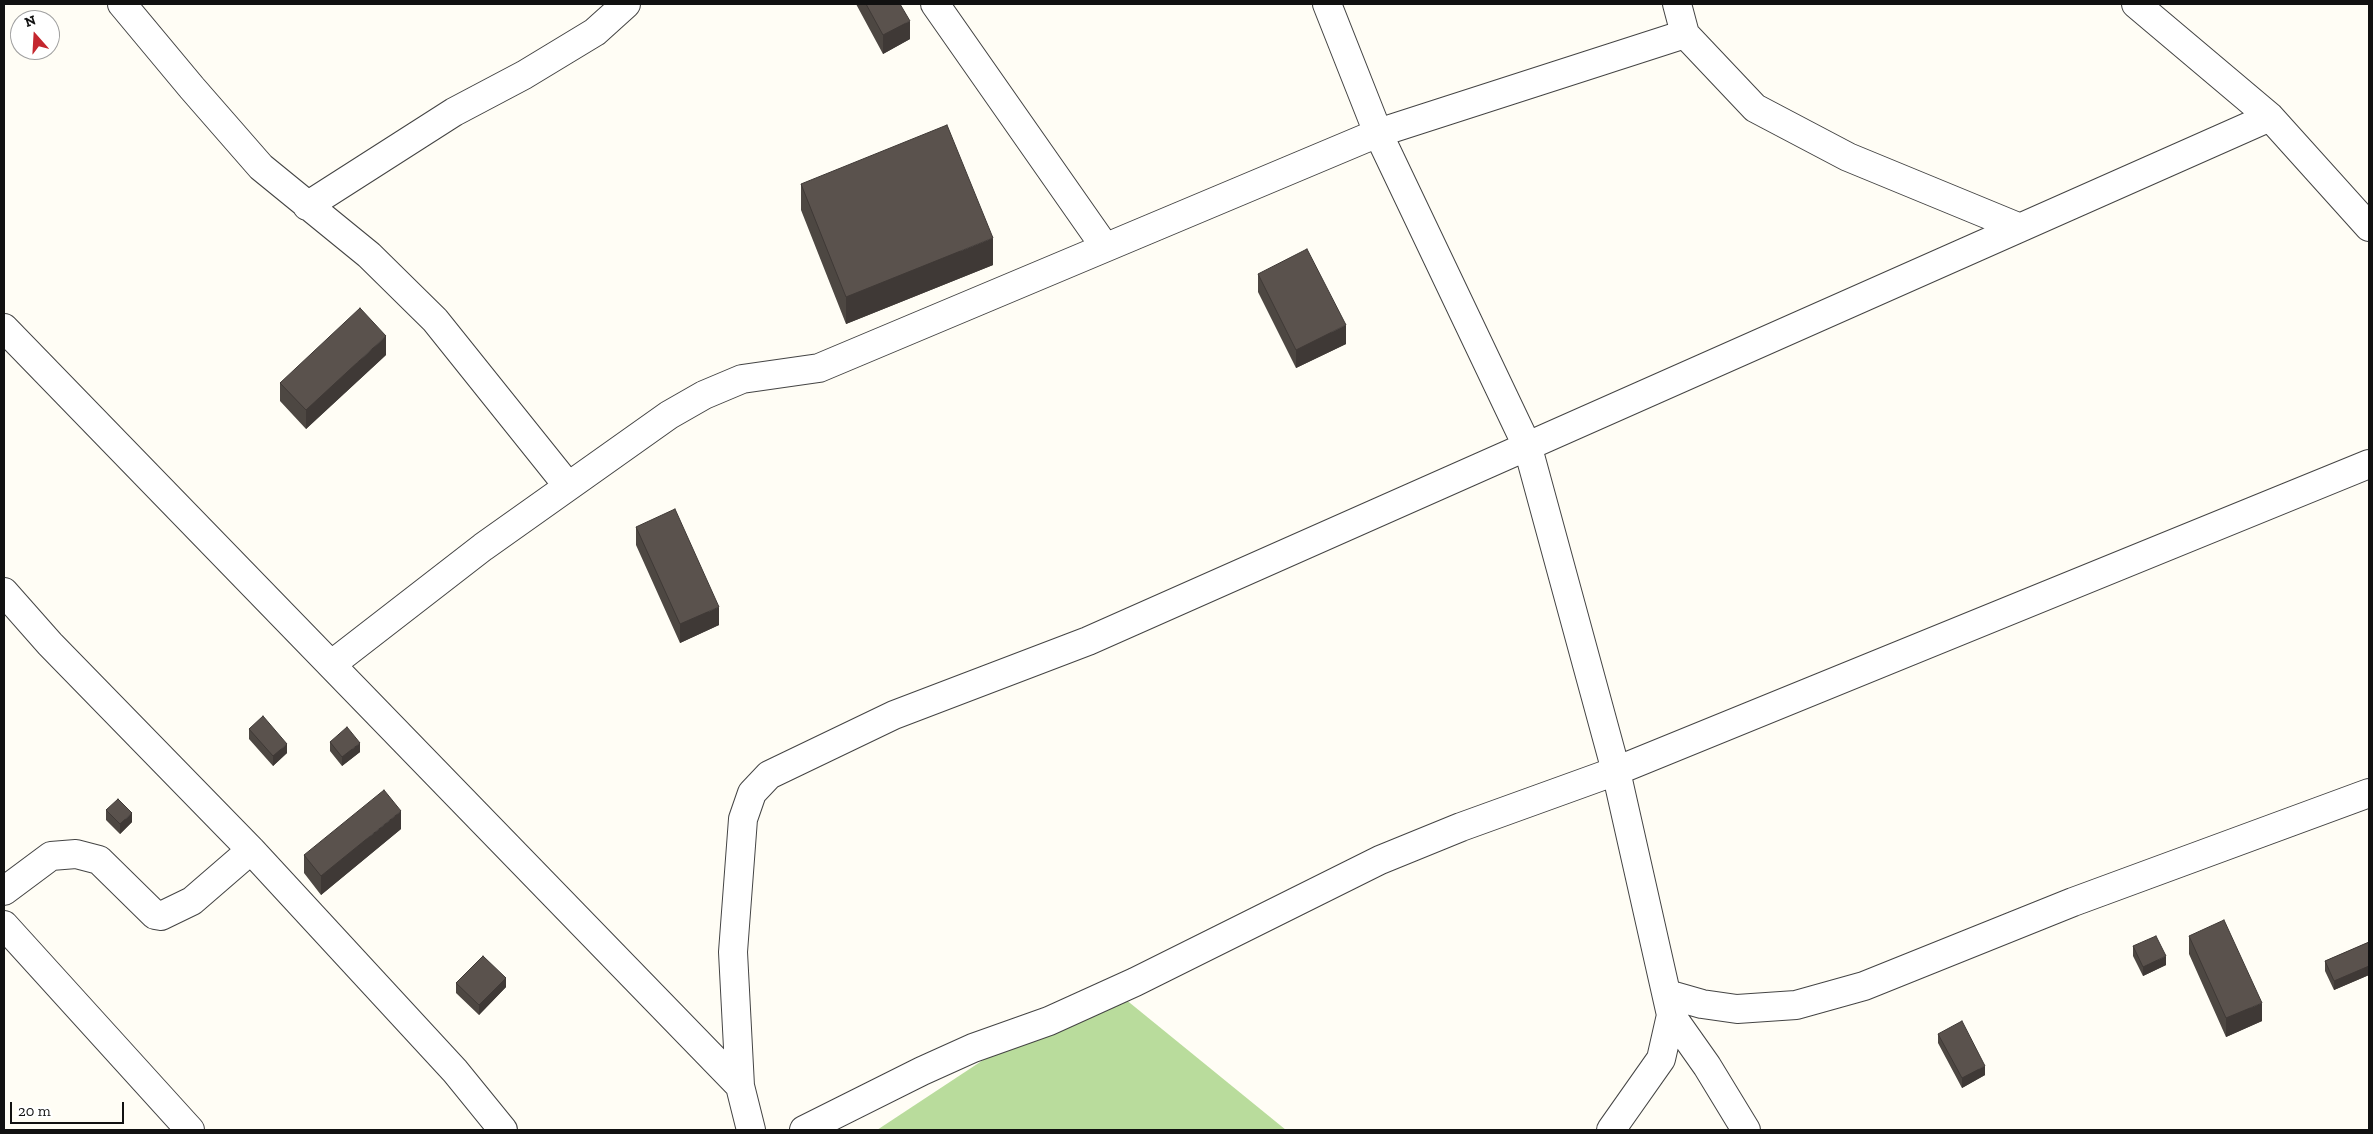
<!DOCTYPE html>
<html>
<head>
<meta charset="utf-8">
<style>
	body { margin:0 }
	#map { position:relative; width:2373px; height:1134px; overflow:hidden; background:#fffdf5; font-family:"Zilla Slab",serif }
	canvas { display:block }
	.frame { position:absolute; inset:0; border:5px solid #111; pointer-events:none }
	.north { position:absolute; left:10px; top:10px; width:50px; height:50px; box-sizing:border-box; background:#fff; border:1px solid #a0a0a0; border-radius:50%; rotate:341deg; font-size:14px; font-weight:700; line-height:20px; text-align:center; color:#111 }
	.north::after { content:''; display:block; margin:auto; width:18px; height:22px; background:#c4262e; clip-path:polygon(50% 0,100% 100%,50% 72%,0 100%) }
	.scale { position:absolute; left:10px; top:1102px; width:114px; height:22px; box-sizing:border-box; border:2px solid #111; border-top:0; padding-left:6px; font-size:15px; line-height:18px; white-space:nowrap; color:#111; -webkit-text-stroke:4px #fff; paint-order:stroke }
</style>
</head>
<body>
<div id="map">
<canvas width="2373" height="1134"></canvas>
<div class="frame"></div>
<div class="north">N</div>
<div class="scale">20 m</div>
</div>
<script>
const c = document.querySelector('canvas').getContext('2d');
c.lineJoin = 'round';
function paint(path, color) { c.fillStyle = color; c.fill(path, 'evenodd'); }
const toPath = rows => new Path2D(rows.map(r => 'M' + r).join(''));
function stroke(path, color, width, dash) { c.strokeStyle = color; c.lineWidth = width; c.lineCap = dash ? 'butt' : 'round'; c.setLineDash(dash || []); c.stroke(path); }
const forest = toPath([
	[1103,981,1286,1130,877,1130]
]);
const minor = toPath([
	[122,4,192,88,261,167,369,255,435,320,568,486],
	[935,4,1105,247],
	[1327,4,1378,133,1528,448,1616,771,1671,1015,1707,1066,1746,1130],
	[1677,4,1685,34,1755,108,1848,157,2018,227],
	[2136,4,2270,117,2369,227],
	[307,206,454,112,524,75,595,32,626,4],
	[4,328,740,1086,751,1130],
	[4,592,50,644,251,850,455,1071,503,1130],
	[332,664,483,547,669,415,704,395,742,379,819,368,1378,133,1685,34],
	[4,891,51,856,76,854,99,860,155,915,161,916,192,901,251,850],
	[4,925,190,1130],
	[1667,994,1702,1004,1737,1009,1796,1005,1864,986,2073,902,2369,793],
	[740,1086,733,952,743,819,752,793,769,775,894,715,1088,641,2270,117],
	[804,1130,922,1071,973,1048,1049,1021,1135,982,1380,860,1461,827,1616,771,2369,464],
	[1611,1130,1661,1059,1671,1015]
]);
const wall = toPath([
	[856,4,900,4,910,39,883,54],
	[801,184,993,265,846,324,801,210],
	[1258,274,1346,344,1296,368,1258,292],
	[386,355,306,429,280,401,280,383],
	[636,527,719,625,680,643,636,545],
	[249,729,287,753,273,766,249,739],
	[330,742,360,752,342,766,330,751],
	[106,810,132,822,120,834,106,820],
	[401,829,321,895,304,873,304,855],
	[2189,936,2262,1021,2226,1037,2189,954],
	[2369,942,2369,975,2334,990,2325,971,2325,961],
	[2133,946,2166,965,2143,976,2133,956],
	[456,983,506,987,479,1015,456,993],
	[1938,1034,1985,1075,1962,1088,1938,1043]
]);
const shadedWall = toPath([
	[910,21,910,39,883,54,883,35],
	[993,238,993,265,846,324,846,297],
	[1346,325,1346,344,1296,368,1296,350],
	[386,336,386,355,306,429,306,410],
	[719,607,719,625,680,643,680,624],
	[360,743,360,752,342,766,342,757],
	[287,744,287,753,273,766,273,756],
	[401,811,401,829,321,895,321,876],
	[132,813,132,822,120,834,120,824],
	[2166,956,2166,965,2143,976,2143,967],
	[2369,966,2369,975,2334,990,2334,981],
	[506,978,506,987,479,1015,479,1005],
	[2262,1003,2262,1021,2226,1037,2226,1018],
	[1985,1066,1985,1075,1962,1088,1962,1078]
]);
const building = toPath([
	[866,4,900,4,910,21,883,35,866,4],
	[947,125,993,238,846,297,801,184,947,125],
	[1307,249,1346,325,1296,350,1258,274,1307,249],
	[360,308,386,336,306,410,280,383,360,308],
	[675,509,719,607,680,624,636,527,675,509],
	[263,716,287,744,273,756,249,729,263,716],
	[347,727,360,743,342,757,330,742,347,727],
	[384,790,401,811,321,876,304,855,384,790],
	[118,799,132,813,120,824,106,810,118,799],
	[2224,920,2262,1003,2226,1018,2189,936,2224,920],
	[2156,936,2166,956,2143,967,2133,946,2156,936],
	[2369,942,2369,966,2334,981,2325,961,2369,942],
	[483,956,506,978,479,1005,456,983,483,956],
	[1962,1021,1985,1066,1962,1078,1938,1034,1962,1021]
]);
paint(forest, '#b9dc9c');
stroke(minor, '#444', 30);
stroke(minor, '#fff', 28);
paint(wall, '#4d4742');
paint(shadedWall, '#3f3936');
paint(building, '#5a524d');
stroke(building, '#3f3936', 1);
</script>
</body>
</html>
